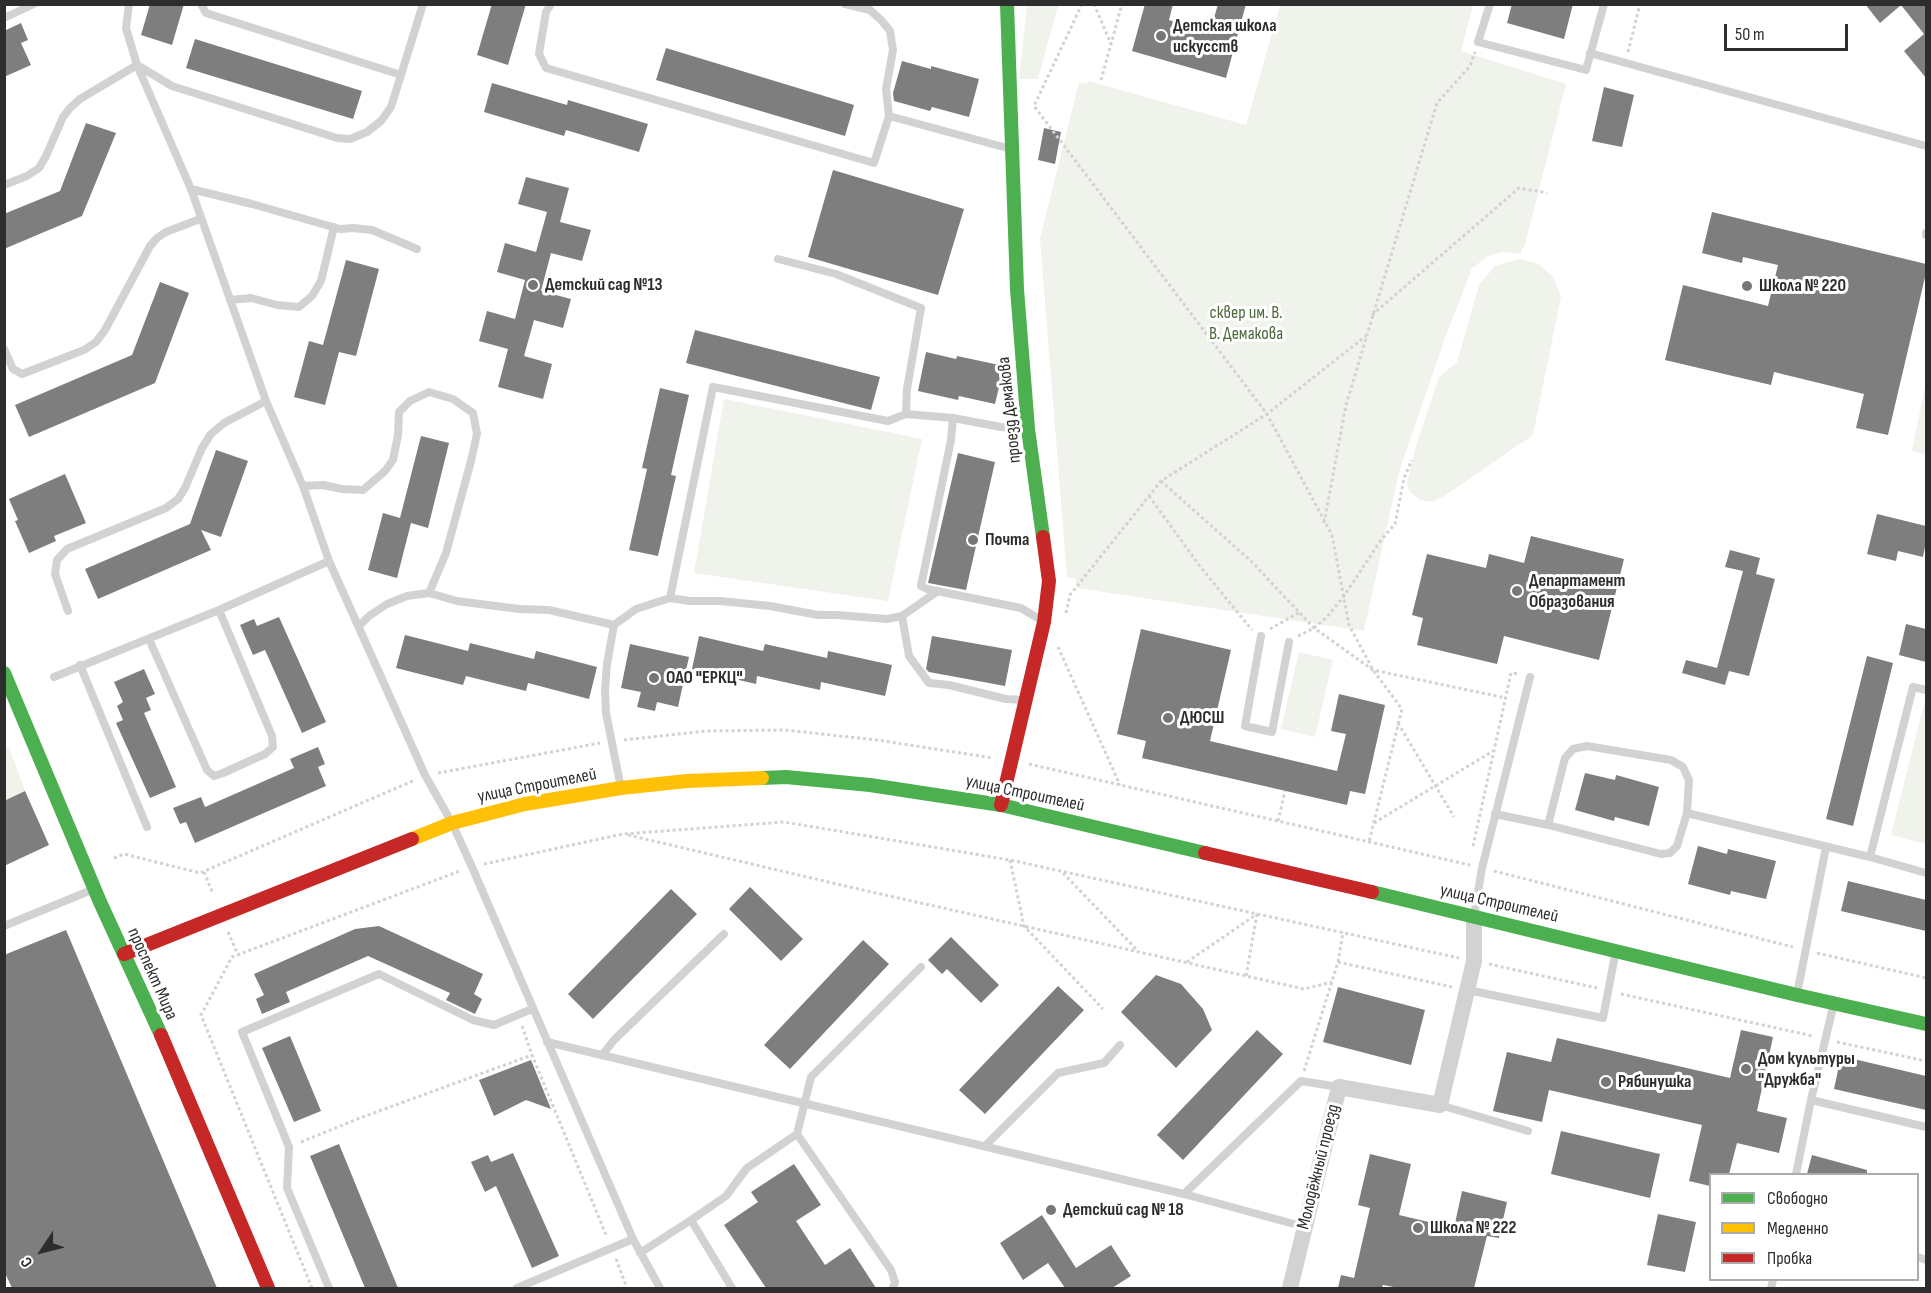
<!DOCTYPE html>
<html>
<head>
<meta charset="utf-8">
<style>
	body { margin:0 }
	#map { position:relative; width:1931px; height:1293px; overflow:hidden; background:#fff; font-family:"Sofia Sans Condensed",sans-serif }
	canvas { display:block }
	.frame { position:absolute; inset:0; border:6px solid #2d2d2d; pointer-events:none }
	.legend { position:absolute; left:1709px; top:1173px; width:210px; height:108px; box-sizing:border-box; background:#fff; border:2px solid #ababab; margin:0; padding:8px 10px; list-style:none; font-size:18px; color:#2d2d2d }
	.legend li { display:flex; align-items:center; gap:12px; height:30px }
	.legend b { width:30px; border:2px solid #ababab }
	.north { position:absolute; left:12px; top:1221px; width:60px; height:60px; -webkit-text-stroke:4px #fff; paint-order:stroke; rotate:235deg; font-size:16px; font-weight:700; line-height:24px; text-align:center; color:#2d2d2d }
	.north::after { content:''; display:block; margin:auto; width:21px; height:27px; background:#2d2d2d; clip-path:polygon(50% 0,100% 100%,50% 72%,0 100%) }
	.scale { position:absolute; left:1724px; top:24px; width:124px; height:27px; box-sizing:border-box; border:3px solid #2d2d2d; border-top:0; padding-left:8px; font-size:18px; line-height:21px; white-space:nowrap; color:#2d2d2d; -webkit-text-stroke:4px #fff; paint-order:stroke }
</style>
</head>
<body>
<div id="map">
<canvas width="1931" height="1293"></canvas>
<div class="frame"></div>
<ul class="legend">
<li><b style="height:8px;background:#4caf50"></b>Свободно</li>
<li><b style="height:8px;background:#ffc107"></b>Медленно</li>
<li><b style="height:8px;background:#c62828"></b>Пробка</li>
</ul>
<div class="north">С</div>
<div class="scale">50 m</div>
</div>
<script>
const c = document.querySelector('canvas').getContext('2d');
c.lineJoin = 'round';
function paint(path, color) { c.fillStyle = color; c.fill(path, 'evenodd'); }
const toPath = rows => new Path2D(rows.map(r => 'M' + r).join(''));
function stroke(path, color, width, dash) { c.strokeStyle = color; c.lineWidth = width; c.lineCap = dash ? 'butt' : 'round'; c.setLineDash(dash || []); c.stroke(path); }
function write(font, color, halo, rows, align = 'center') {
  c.font = font + ' "Sofia Sans Condensed",sans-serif'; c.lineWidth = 6; c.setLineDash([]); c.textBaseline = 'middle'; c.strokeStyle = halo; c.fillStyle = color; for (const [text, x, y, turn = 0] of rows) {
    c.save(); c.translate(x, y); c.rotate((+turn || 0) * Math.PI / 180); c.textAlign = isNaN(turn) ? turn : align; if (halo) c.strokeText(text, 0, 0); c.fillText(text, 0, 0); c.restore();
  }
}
const green = toPath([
	[1027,5,1058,5,1038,79,1019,79],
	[1280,5,1473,5,1461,51,1566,84,1524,248,1522,248,1521,254,1504,252,1490,255,1472,268,1445,338,1399,472,1364,631,1077,588,1076,579,1067,577,1040,239,1079,82,1087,84,1088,81,1246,125],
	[1519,259,1539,264,1553,277,1561,296,1533,435,1444,496,1433,502,1420,500,1409,491,1407,483,1416,446,1439,377,1457,362,1479,285,1495,266],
	[1926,381,1926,455,1912,451],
	[724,399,922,439,888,601,694,573],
	[1299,652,1333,660,1315,737,1281,729],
	[1924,704,1926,704,1926,844,1891,835],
	[9,747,25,791,5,801,4,748]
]);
const building = toPath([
	[150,4,184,4,172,45,141,35],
	[492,4,526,4,508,65,477,55],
	[1145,4,1173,4,1169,20,1210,32,1218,4,1246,4,1226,78,1132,51],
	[1512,4,1573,4,1564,39,1507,23],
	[1865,4,1926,4,1926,78,1904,51,1924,34,1901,5,1880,23],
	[21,23,28,40,21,43,31,65,4,77,4,31],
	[195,39,362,91,353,119,186,68],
	[666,48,854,105,845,136,656,80],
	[902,61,931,69,931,66,979,79,969,117,932,107,930,111,894,101,893,93],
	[492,83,567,105,568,100,648,124,639,152,566,130,564,136,484,112],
	[1604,87,1634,95,1622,147,1592,141],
	[86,123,116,133,82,216,4,249,4,214,60,191],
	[1044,128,1061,132,1055,164,1038,160],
	[833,170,964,209,938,295,808,257],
	[526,177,569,188,560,222,591,230,582,261,551,253,541,291,571,299,563,328,534,320,524,356,552,364,543,399,498,387,508,349,479,341,487,311,515,319,525,280,497,272,505,243,536,252,547,212,518,204],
	[1712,212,1926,264,1926,273,1888,435,1856,428,1864,394,1774,372,1771,385,1665,360,1683,285,1768,306,1778,265,1743,257,1742,263,1702,253],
	[346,260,379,269,356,356,339,352,325,405,294,397,309,341,323,345],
	[160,282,189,293,155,383,29,437,15,405,132,355],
	[695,330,880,377,871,410,686,363],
	[926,352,956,359,957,356,1004,366,995,404,959,396,958,400,918,391],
	[660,388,689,395,671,475,676,476,658,556,629,550,647,469,642,468],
	[421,436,449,443,428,528,411,523,397,578,368,570,383,513,400,518],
	[216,450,248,461,221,537,201,530,211,550,98,599,85,569,190,524],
	[958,453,995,462,966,590,928,583],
	[65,474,86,523,54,536,56,541,29,553,15,521,18,520,9,499],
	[1877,514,1926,526,1926,542,1923,557,1898,551,1896,561,1867,554],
	[1531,536,1624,559,1599,660,1504,636,1497,664,1417,645,1423,618,1412,615,1427,554,1486,568,1489,554,1524,563],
	[1730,550,1760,558,1756,574,1775,579,1749,676,1729,671,1725,685,1682,673,1686,660,1717,668,1743,571,1725,567],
	[279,617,326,722,302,733,265,650,253,655,240,625,254,619,257,626],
	[1906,624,1926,629,1926,662,1899,655],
	[1141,629,1231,650,1210,741,1337,771,1346,734,1331,731,1339,694,1385,705,1365,794,1350,791,1347,805,1142,758,1146,741,1117,734],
	[405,635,468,651,470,643,534,659,536,651,597,667,589,699,528,683,526,691,466,676,463,685,396,668],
	[699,636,763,651,765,644,827,658,828,651,892,665,885,696,821,682,820,690,757,676,756,684,692,669],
	[932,636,1012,650,1005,686,929,672,926,669],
	[630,644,689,657,678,707,657,702,655,711,637,707,641,692,621,688],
	[1867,656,1893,663,1853,826,1826,819],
	[144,669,155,694,146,698,151,710,144,713,176,787,150,798,116,723,123,720,117,706,123,702,114,682],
	[318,747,325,764,318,767,326,786,195,843,186,822,180,824,173,808,201,797,205,807,294,768,290,759],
	[1585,773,1615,780,1616,775,1659,787,1649,826,1615,817,1614,821,1575,810],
	[25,791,49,845,4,866,4,801],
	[1698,846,1727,854,1728,849,1776,861,1766,899,1731,891,1730,895,1688,884],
	[1848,881,1926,900,1926,931,1841,911],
	[750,887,803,939,781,961,729,909],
	[671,889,697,914,593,1019,568,994],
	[379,926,483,974,474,994,482,999,475,1014,446,1000,450,993,368,956,286,992,290,1002,262,1014,256,999,264,995,254,974,355,929],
	[66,930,217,1288,12,1288,4,1271,4,955],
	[951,937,999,985,981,1003,947,969,942,974,928,960],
	[863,940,889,964,790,1069,764,1045],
	[1156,975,1181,984,1203,1009,1212,1030,1176,1068,1121,1012],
	[1058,986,1084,1010,985,1114,959,1090],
	[1338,987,1425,1010,1411,1065,1323,1042],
	[1257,1030,1283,1054,1183,1160,1157,1135],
	[1741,1030,1773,1037,1757,1111,1787,1118,1779,1153,1737,1143,1729,1174,1710,1174,1710,1186,1689,1181,1702,1125,1549,1090,1542,1122,1493,1111,1507,1052,1551,1062,1557,1038,1730,1078],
	[290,1036,321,1111,294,1122,262,1048],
	[1841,1056,1926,1076,1926,1110,1834,1089],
	[531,1060,551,1109,526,1100,494,1116,479,1080],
	[1561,1131,1660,1154,1650,1198,1551,1174],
	[339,1144,398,1288,365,1288,310,1156],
	[513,1153,559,1256,532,1268,496,1186,485,1192,471,1162,488,1155,491,1162],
	[1370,1154,1411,1164,1399,1215,1454,1228,1462,1191,1507,1202,1499,1238,1487,1236,1474,1288,1399,1288,1383,1285,1382,1288,1338,1288,1341,1275,1354,1278,1370,1208,1358,1205],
	[1812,1155,1867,1170,1867,1174,1807,1174],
	[794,1164,821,1205,796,1221,825,1265,850,1248,876,1288,766,1288,724,1225,758,1202,751,1192],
	[1658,1214,1696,1222,1685,1272,1647,1265],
	[1042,1215,1076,1268,1111,1245,1131,1276,1112,1288,1065,1288,1048,1263,1023,1280,1000,1243]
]);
const path = toPath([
	[1082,4,1034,106,1267,414,1332,535,1349,625,1373,670,1402,709,1369,842],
	[1094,4,1111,44],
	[1628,52,1640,4],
	[1101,80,1122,4],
	[1372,315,1519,188,1547,193],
	[1161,481,1251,561,1314,628,1373,670,1506,698],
	[1149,496,1199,565,1252,630],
	[1324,523,1346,405,1437,103,1470,66,1475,52],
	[1066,613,1070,595,1161,481,1267,414,1366,336],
	[1270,629,1300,612],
	[1298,636,1314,628,1327,617,1344,596,1381,540,1395,524,1404,478,1412,460],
	[1058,647,1120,785],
	[1398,723,1454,817],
	[624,740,706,731,785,730,877,740,993,758],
	[1029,764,1470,865],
	[438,773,600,743],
	[1278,821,1285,791],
	[1374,823,1493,751],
	[628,835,854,888,1304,989,1332,982],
	[1473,846,1511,673,1519,674],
	[114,858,124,854,200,873,415,780],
	[1010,860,1024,926,1103,1009],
	[484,864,623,834,784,822,1010,860,1459,958],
	[1494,871,1793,947],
	[204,872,213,894],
	[1063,873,1137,950],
	[228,932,238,955],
	[1817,953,1926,978],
	[1187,962,1257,914],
	[1338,962,1343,932],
	[1489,964,1597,988],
	[1246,976,1257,914],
	[1621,994,1813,1036],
	[522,1026,532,1055,607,1237],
	[1837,1042,1926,1061],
	[1304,1071,1338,962,1452,987],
	[301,1142,360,1118,532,1055],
	[616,1259,627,1288],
	[312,1288,201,1015,232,957,460,871]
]);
const lane = toPath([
	[129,4,126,28,137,65,191,189,266,401,303,486,329,561,425,775,452,823,472,867,633,1239,660,1288],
	[201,4,206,13,401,75,423,4],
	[551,4,546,12,539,54,546,68,874,163,889,116],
	[845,4,870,10,882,21,890,31,893,50,886,89,889,116,1011,149],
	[1490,4,1478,42,1586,70,1604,4],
	[4,18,34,4],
	[1590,53,1926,146],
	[4,185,27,176,39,168,46,156,63,117,70,108,80,99,137,65,172,86,337,138,350,139,367,132,381,121,391,107,401,75],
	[191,189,252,204,340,229,353,228,372,230,417,249],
	[1926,233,1926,235],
	[778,259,836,274,921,308,907,389,906,414],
	[230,300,251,298,277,305,299,307,312,296,321,281,334,227],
	[4,349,13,369,22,374,84,350,96,342,105,330,150,246,157,238,166,232,200,219],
	[1026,429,1001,427,953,418,951,440,921,586,927,589,1021,608,1041,620],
	[303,486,323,485,342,489,363,490,385,471,393,460,398,435,399,412,410,401,429,392,453,399,473,413,477,434,471,461,446,553,429,593],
	[938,591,902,616,887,619,837,615,818,615,770,606,720,601,689,601,670,598,713,387,888,421,906,414,953,418],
	[68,611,55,574,57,560,67,549,166,508,178,499,185,488,202,448,211,434,224,423,266,401],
	[902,616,909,656,929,683,949,685,1006,699,1024,700],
	[359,626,369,616,387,604,407,596,429,593,457,601,519,609,549,610,614,625],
	[1261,636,1245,726,1272,732,1289,642],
	[149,639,207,770,214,776,223,773,265,754,273,747,272,736,219,610],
	[80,665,147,827],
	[54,677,219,610,329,561],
	[621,788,606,713,605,691,607,664,614,625,636,609,670,598],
	[1687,813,1870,857,1926,873],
	[1495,814,1548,825,1565,758,1573,749,1587,746,1671,760,1683,767,1689,780,1687,813,1677,846,1670,853,1661,854,1548,825],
	[1870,857,1913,687,1926,690],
	[1474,916,1482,868,1530,677],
	[4,926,94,889],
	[1468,990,1603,1018,1616,950],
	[1797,994,1826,847],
	[1834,1003,1811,1100,1926,1127],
	[547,1042,1184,1194,1305,1227],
	[603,1054,614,1040,724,934],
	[1440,1105,1528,1131],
	[797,1134,891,1270,895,1282,893,1288],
	[985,1146,1058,1073,1104,1063,1120,1045],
	[1796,1174,1811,1100],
	[1184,1194,1301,1081,1339,1087],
	[640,1253,691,1220],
	[1918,1257,1926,1260],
	[329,1288,287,1188,289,1147,242,1032,379,974,473,1020,494,1025,532,1009],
	[517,1288,633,1239],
	[732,1288,691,1220,726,1196,747,1168,797,1134,811,1077,921,967],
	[1771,1288,1773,1280]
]);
const street = toPath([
	[1290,1288,1339,1087,1440,1105,1474,961,1474,916]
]);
const fast = toPath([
	[1007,4,1017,289,1028,429,1043,537],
	[4,673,100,902,161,1035],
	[762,778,786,777,870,785,1001,805,1205,853],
	[1372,892,1797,995,1926,1024]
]);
const slow = toPath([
	[412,839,452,823,525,804,621,788,687,781,762,778]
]);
const jam = toPath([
	[1001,805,1044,622,1049,581,1043,537],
	[1205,853,1372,892],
	[124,954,412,839],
	[161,1035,268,1288]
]);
const markers = [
	[1161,36,6,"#767676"],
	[533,285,6,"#767676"],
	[1747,286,6,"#767676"],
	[973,540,6,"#767676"],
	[1517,591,6,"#767676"],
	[654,678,6,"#767676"],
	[1168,718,6,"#767676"],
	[1746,1069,6,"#767676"],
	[1606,1082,6,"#767676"],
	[1051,1210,6,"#767676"],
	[1418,1228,6,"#767676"]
];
const poiNames = [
	["Детская школа",1173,26],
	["искусств",1173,47],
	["Детский сад №13",545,285],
	["Школа № 220",1759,286],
	["Почта",985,540],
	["Департамент",1529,581],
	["Образования",1529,602],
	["ОАО \"ЕРКЦ\"",666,678],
	["ДЮСШ",1180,718],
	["Дом культуры",1758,1059],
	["\"Дружба\"",1758,1080],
	["Рябинушка",1618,1082],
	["Детский сад № 18",1063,1210],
	["Школа № 222",1430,1228]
];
const parkNames = [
	["сквер им. В.",1246,313],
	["В. Демакова",1246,334]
];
const streetNames = [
	["проезд Демакова",1010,410,-96],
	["улица Строителей",537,786,-11],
	["улица Строителей",1025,794,12],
	["улица Строителей",1499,904,13],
	["проспект Мира",152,974,66],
	["Молодёжный проезд",1319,1167,-76]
];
paint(green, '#eff3eb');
paint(building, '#7e7e7e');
stroke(path, '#d2d2d2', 3, [3, 3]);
stroke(lane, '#d2d2d2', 8);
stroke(street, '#d2d2d2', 16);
stroke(fast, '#4caf50', 14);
stroke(slow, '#ffc107', 14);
stroke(jam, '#c62828', 14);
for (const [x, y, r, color] of markers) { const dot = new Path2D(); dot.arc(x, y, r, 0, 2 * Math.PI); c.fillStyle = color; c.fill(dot); stroke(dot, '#fff', 2); }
write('bold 18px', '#2d2d2d', '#fff', poiNames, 'left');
write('18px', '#4d683b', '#fff', parkNames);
write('18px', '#2d2d2d', '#fff', streetNames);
</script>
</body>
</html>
